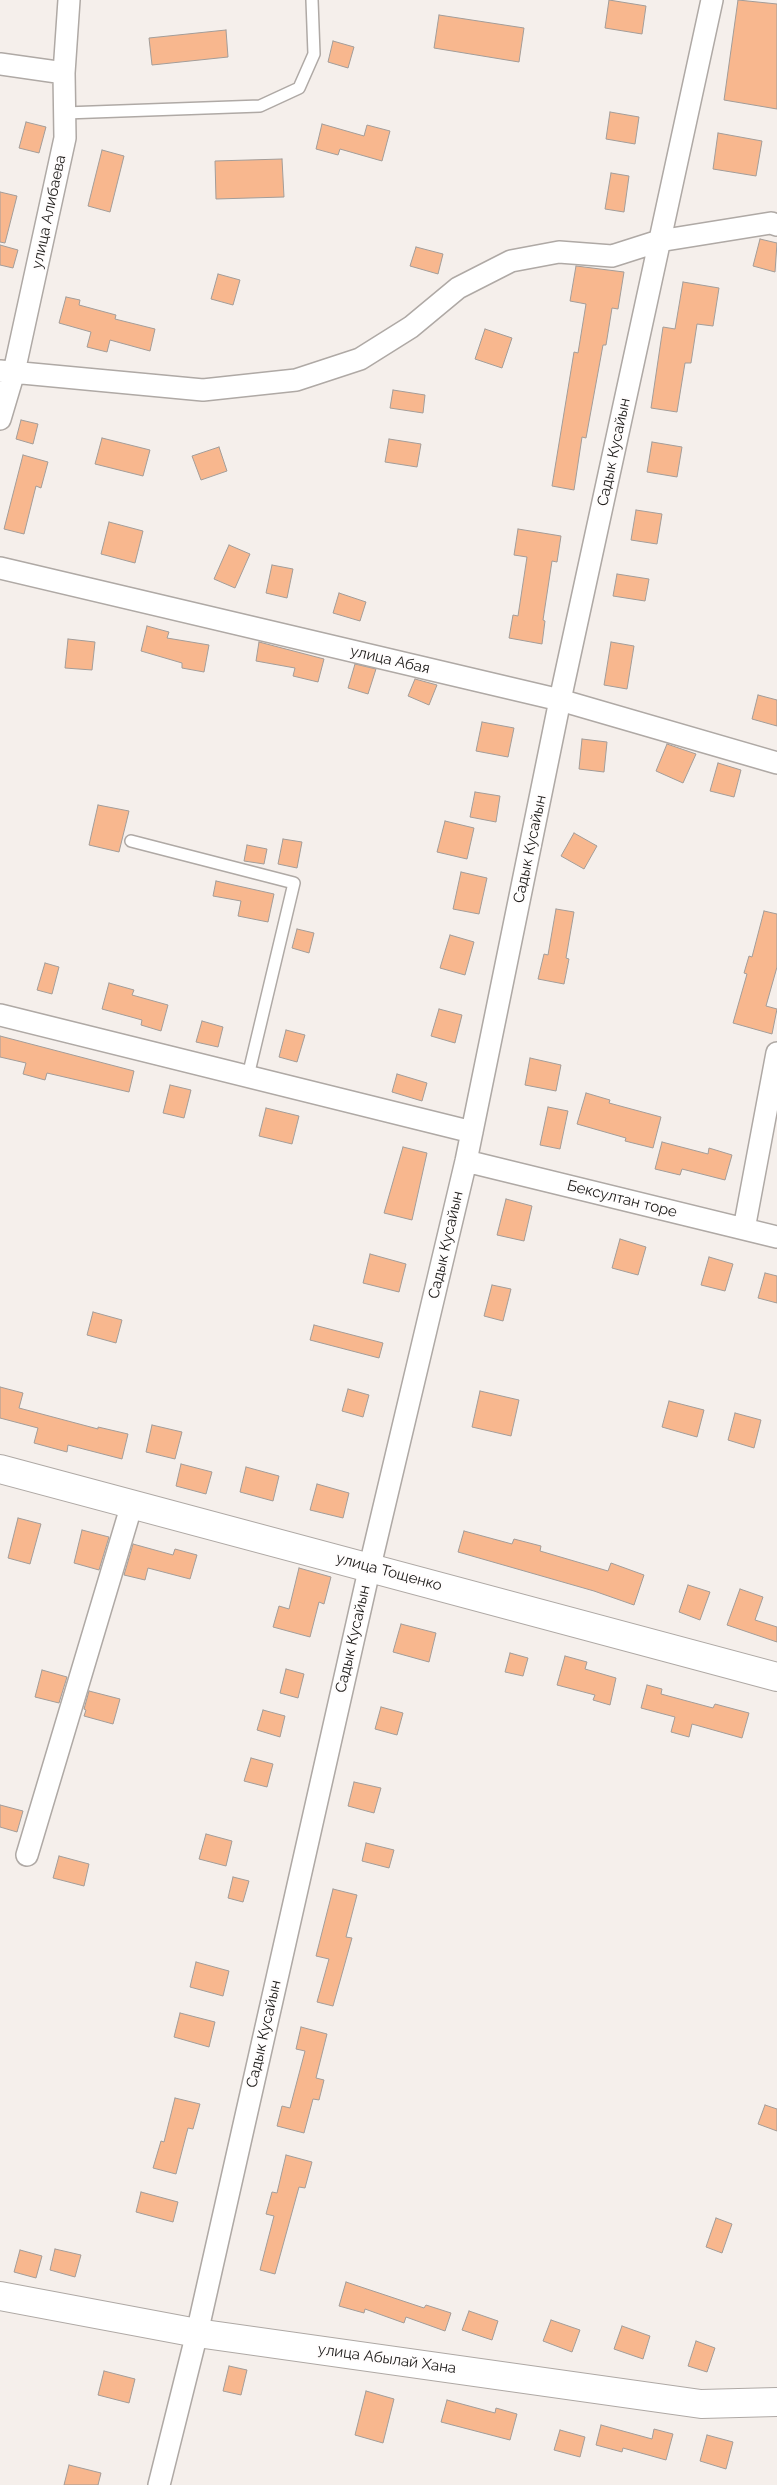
<!DOCTYPE html>
<html>
<head>
<meta charset="utf-8">
<style>
	body { margin:0 }
	canvas { display:block; background:#f5efeb }
</style>
</head>
<body>
<canvas width="777" height="2485"></canvas>
<script>
const c = document.querySelector('canvas').getContext('2d');
c.lineJoin = 'round';
function paint(path, color) { c.fillStyle = color; c.fill(path, 'evenodd'); }
const toPath = rows => new Path2D(rows.map(r => 'M' + r).join(''));
function stroke(path, color, width, dash) { c.strokeStyle = color; c.lineWidth = width; c.lineCap = dash ? 'butt' : 'round'; c.setLineDash(dash || []); c.stroke(path); }
function write(font, color, halo, rows, align = 'center') {
  c.font = font + ' Raleway,sans-serif'; c.lineWidth = 4.5; c.setLineDash([]); c.textBaseline = 'middle'; c.strokeStyle = halo; c.fillStyle = color; for (const [text, x, y, turn = 0] of rows) {
    c.save(); c.translate(x, y); c.rotate((+turn || 0) * Math.PI / 180); c.textAlign = isNaN(turn) ? turn : align; if (halo) c.strokeText(text, 0, 0); c.fillText(text, 0, 0); c.restore();
  }
}
const building = toPath([
	[609,0,646,6,642,34,605,28,609,0],
	[738,0,777,4,777,109,724,100,738,0],
	[439,15,524,28,519,62,434,48,439,15],
	[226,30,228,57,152,65,149,38,226,30],
	[333,41,354,47,348,68,328,62,333,41],
	[610,112,639,117,635,144,606,139,610,112],
	[26,122,46,127,39,153,19,148,26,122],
	[322,124,364,136,367,125,390,131,382,161,340,149,338,155,316,149,322,124],
	[718,133,762,141,756,176,713,169,718,133],
	[102,150,124,156,110,212,88,206,102,150],
	[282,159,284,197,216,199,215,161,282,159],
	[611,173,629,176,624,212,605,209,611,173],
	[0,192,17,196,5,243,0,242,0,192],
	[760,239,777,243,775,272,753,266,760,239],
	[0,245,18,250,13,268,0,265,0,245],
	[416,247,443,254,438,274,410,266,416,247],
	[576,266,624,272,618,309,612,308,606,345,603,345,586,438,582,437,574,490,552,486,574,352,578,353,586,304,570,301,576,266],
	[218,274,240,280,233,305,211,299,218,274],
	[683,282,719,288,713,326,697,324,691,363,685,363,677,412,651,408,663,327,675,329,683,282],
	[66,297,80,300,79,305,116,315,115,319,155,329,150,351,110,340,107,352,87,347,91,332,59,323,66,297],
	[485,329,512,338,502,368,475,359,485,329],
	[393,390,425,395,423,413,390,408,393,390],
	[21,420,38,424,33,444,16,439,21,420],
	[102,438,150,450,143,476,95,464,102,438],
	[389,439,421,444,417,467,385,462,389,439],
	[652,442,682,447,677,477,647,472,652,442],
	[219,447,227,471,201,480,192,456,219,447],
	[23,455,48,462,41,488,36,486,24,534,4,529,23,455],
	[636,510,662,514,657,544,631,540,636,510],
	[109,522,143,531,135,563,101,554,109,522],
	[518,529,561,536,557,562,552,561,543,620,545,621,542,644,509,638,513,615,518,616,527,557,514,555,518,529],
	[229,545,250,554,235,588,214,579,229,545],
	[272,565,293,569,287,598,266,593,272,565],
	[617,574,649,579,645,601,613,596,617,574],
	[339,593,366,602,360,621,333,613,339,593],
	[147,626,169,632,167,638,209,645,204,672,182,668,182,663,141,651,147,626],
	[68,639,95,642,92,670,65,668,68,639],
	[259,642,324,659,318,682,293,676,295,668,256,661,259,642],
	[611,642,634,646,627,689,604,685,611,642],
	[355,664,376,669,368,694,348,688,355,664],
	[415,679,437,685,429,705,408,696,415,679],
	[758,695,777,700,777,726,752,719,758,695],
	[482,722,514,728,508,757,476,751,482,722],
	[582,739,607,742,604,772,579,769,582,739],
	[667,744,696,754,683,783,656,771,667,744],
	[718,763,741,770,734,797,710,791,718,763],
	[475,792,500,796,496,822,470,817,475,792],
	[98,805,129,811,119,852,89,845,98,805],
	[445,821,474,828,467,859,437,852,445,821],
	[574,833,597,846,584,869,561,856,574,833],
	[283,839,302,842,297,868,278,864,283,839],
	[247,845,267,849,264,864,244,861,247,845],
	[461,872,487,878,479,914,453,909,461,872],
	[216,881,274,894,268,922,238,916,241,901,213,896,216,881],
	[556,909,574,912,566,958,569,959,564,984,538,979,544,954,548,955,556,909],
	[764,911,777,914,777,967,766,1006,777,1009,772,1034,733,1023,747,974,744,973,749,956,752,957,764,911],
	[297,929,314,933,309,953,292,948,297,929],
	[450,935,474,942,465,975,440,968,450,935],
	[45,963,59,967,52,994,37,990,45,963],
	[109,983,134,990,132,995,168,1005,161,1031,141,1025,142,1020,102,1009,109,983],
	[439,1009,462,1015,455,1043,431,1036,439,1009],
	[202,1021,223,1027,218,1047,196,1042,202,1021],
	[286,1030,305,1035,297,1062,279,1057,286,1030],
	[0,1036,134,1071,129,1092,47,1073,45,1080,23,1074,26,1063,0,1057,0,1036],
	[530,1058,561,1065,556,1091,525,1085,530,1058],
	[397,1074,427,1083,422,1101,392,1092,397,1074],
	[170,1085,191,1090,184,1118,163,1113,170,1085],
	[586,1093,610,1100,609,1103,661,1117,653,1148,625,1141,626,1138,577,1124,586,1093],
	[548,1107,568,1111,560,1149,540,1145,548,1107],
	[266,1108,299,1116,292,1144,259,1136,266,1108],
	[662,1142,708,1154,709,1148,732,1155,725,1180,682,1169,680,1175,655,1169,662,1142],
	[403,1147,427,1153,412,1220,384,1213,403,1147],
	[506,1199,532,1206,524,1241,497,1235,506,1199],
	[620,1239,646,1247,638,1275,612,1268,620,1239],
	[370,1254,406,1264,399,1292,363,1283,370,1254],
	[709,1257,733,1264,725,1291,701,1285,709,1257],
	[765,1273,777,1276,777,1303,758,1298,765,1273],
	[492,1285,511,1289,503,1321,484,1316,492,1285],
	[93,1312,122,1320,116,1343,87,1335,93,1312],
	[314,1325,383,1343,379,1358,310,1340,314,1325],
	[0,1387,23,1393,19,1408,98,1429,98,1427,128,1434,122,1459,68,1445,67,1452,34,1443,38,1428,0,1418,0,1387],
	[348,1389,369,1395,363,1417,342,1411,348,1389],
	[480,1391,519,1400,511,1436,472,1427,480,1391],
	[669,1401,704,1410,697,1437,662,1427,669,1401],
	[735,1413,761,1420,754,1448,728,1440,735,1413],
	[152,1425,182,1432,175,1459,146,1452,152,1425],
	[181,1464,212,1472,206,1494,176,1486,181,1464],
	[246,1467,279,1476,273,1501,240,1492,246,1467],
	[317,1484,349,1493,343,1518,310,1510,317,1484],
	[18,1518,41,1524,30,1564,8,1558,18,1518],
	[82,1530,109,1537,99,1570,74,1563,82,1530],
	[464,1531,512,1544,514,1539,541,1546,540,1551,608,1571,611,1563,644,1575,634,1605,594,1591,458,1552,464,1531],
	[133,1544,173,1555,175,1549,197,1555,190,1579,148,1568,145,1580,124,1575,133,1544],
	[299,1568,331,1577,324,1604,319,1602,310,1637,273,1627,279,1606,289,1609,299,1568],
	[688,1585,710,1592,700,1620,679,1612,688,1585],
	[740,1589,763,1597,755,1620,777,1627,777,1642,727,1625,740,1589],
	[401,1624,436,1633,429,1662,393,1652,401,1624],
	[510,1653,528,1658,523,1676,505,1672,510,1653],
	[565,1656,587,1662,585,1669,616,1678,610,1705,593,1700,595,1695,557,1685,565,1656],
	[286,1669,304,1674,298,1698,280,1693,286,1669],
	[42,1670,67,1677,59,1703,35,1697,42,1670],
	[647,1685,662,1689,661,1694,713,1708,715,1704,749,1713,742,1738,692,1724,689,1737,671,1732,675,1717,641,1708,647,1685],
	[89,1691,120,1699,113,1724,84,1716,86,1710,84,1709,89,1691],
	[381,1707,403,1713,397,1735,375,1729,381,1707],
	[263,1710,285,1716,280,1737,257,1730,263,1710],
	[251,1758,273,1764,267,1787,244,1781,251,1758],
	[354,1782,381,1788,374,1813,348,1806,354,1782],
	[0,1805,23,1811,17,1832,0,1827,0,1805],
	[206,1834,232,1841,226,1866,199,1859,206,1834],
	[366,1843,394,1850,389,1868,362,1861,366,1843],
	[59,1856,89,1864,84,1886,53,1878,59,1856],
	[233,1877,249,1881,243,1902,228,1898,233,1877],
	[333,1889,357,1895,346,1937,352,1938,333,2006,317,2002,329,1959,316,1956,333,1889],
	[196,1962,229,1971,223,1996,190,1987,196,1962],
	[180,2013,215,2022,209,2047,174,2037,180,2013],
	[301,2027,327,2034,316,2078,324,2080,319,2100,313,2099,304,2133,277,2126,282,2106,290,2108,305,2051,296,2049,301,2027],
	[175,2098,200,2104,193,2129,188,2128,176,2174,153,2168,161,2141,164,2142,175,2098],
	[765,2105,777,2109,777,2131,758,2124,765,2105],
	[286,2155,312,2162,305,2188,299,2187,275,2274,260,2270,274,2216,266,2214,272,2192,277,2193,286,2155],
	[141,2192,178,2202,173,2222,136,2212,141,2192],
	[716,2218,732,2224,722,2253,706,2247,716,2218],
	[55,2249,81,2255,75,2277,50,2270,55,2249],
	[20,2250,42,2256,36,2278,14,2272,20,2250],
	[346,2282,424,2308,426,2305,451,2313,445,2331,406,2317,404,2323,365,2309,364,2313,339,2306,346,2282],
	[469,2311,498,2321,492,2340,462,2330,469,2311],
	[551,2320,580,2330,572,2352,543,2341,551,2320],
	[622,2326,650,2336,643,2359,614,2349,622,2326],
	[696,2341,715,2348,707,2372,688,2366,696,2341],
	[229,2366,247,2370,241,2395,223,2391,229,2366],
	[104,2371,135,2379,129,2403,98,2395,104,2371],
	[366,2391,394,2399,383,2443,355,2435,366,2391],
	[447,2400,495,2413,496,2408,517,2414,510,2440,441,2422,447,2400],
	[601,2425,652,2439,654,2429,673,2434,666,2460,623,2448,622,2452,596,2445,601,2425],
	[560,2430,585,2437,580,2457,554,2450,560,2430],
	[707,2435,733,2442,726,2469,700,2461,707,2435],
	[69,2465,101,2473,98,2485,64,2485,69,2465]
]);
const lane = toPath([
	[65,113,260,106,299,88,314,54,312,0],
	[131,841,294,883,248,1076]
]);
const street = toPath([
	[0,64,64,73],
	[0,371,203,390,296,380,360,359,411,327,458,288,511,261,559,252,612,256,659,241,771,223,777,225],
	[0,419,14,372,65,138,64,73,69,0],
	[0,568,560,700,777,763],
	[0,1015,472,1132],
	[466,1161,777,1237],
	[744,1229,777,1053],
	[27,1855,132,1504],
	[159,2485,197,2333,370,1566,466,1161,560,700,712,0]
]);
const secondary = toPath([
	[0,1469,777,1677],
	[0,2296,197,2333,701,2404,777,2402]
]);
const streetNames = [
	["улица Алибаева",49,212,-78],
	["Садык Кусайын",614,452,-78],
	["улица Абая",390,660,13],
	["Садык Кусайын",530,849,-78],
	["Бексултан торе",622,1199,14],
	["Садык Кусайын",446,1245,-77],
	["улица Тощенко",389,1572,15],
	["Садык Кусайын",353,1639,-77],
	["Садык Кусайын",264,2034,-77],
	["улица Абылай Хана",387,2359,8]
];
paint(building, '#f8b78e');
stroke(building, '#a39d99', 1);
stroke(lane, '#afa9a5', 14);
stroke(street, '#afa9a5', 24);
stroke(secondary, '#afa9a5', 30);
stroke(lane, '#fff', 11);
stroke(street, '#fff', 21);
stroke(secondary, '#fff', 28);
write('15px', '#22201e', '#fffdfd', streetNames);
</script>
</body>
</html>
